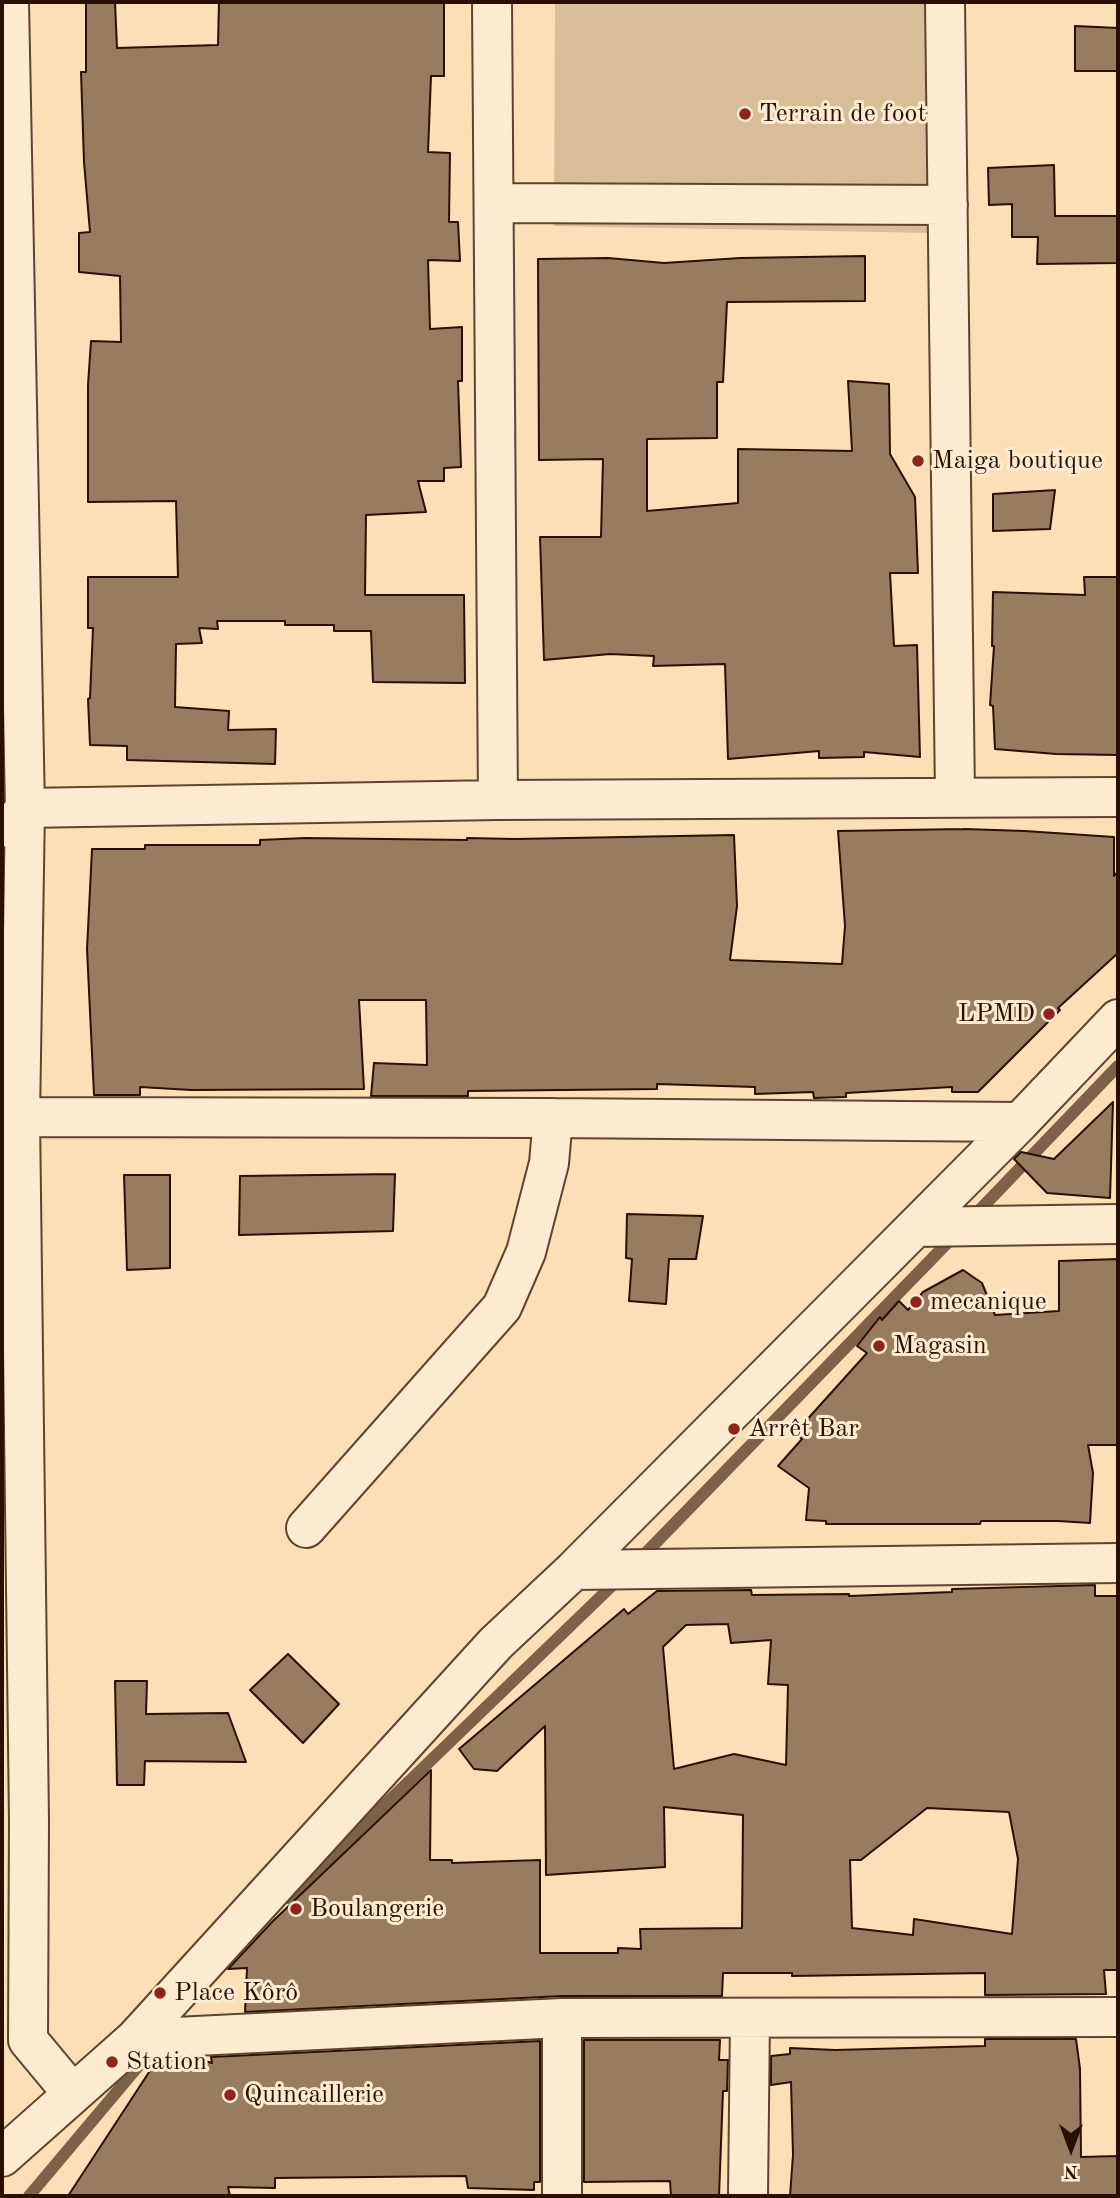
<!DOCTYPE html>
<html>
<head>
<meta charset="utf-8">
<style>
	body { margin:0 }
	#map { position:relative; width:1120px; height:2198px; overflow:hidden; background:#fbe0b7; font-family:"Old Standard TT",serif }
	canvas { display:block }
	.frame { position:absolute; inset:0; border:4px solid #2a1002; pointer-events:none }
	.north { position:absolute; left:1036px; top:2114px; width:70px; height:70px; -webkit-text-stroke:5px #fcebd0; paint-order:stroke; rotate:180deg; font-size:19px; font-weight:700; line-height:28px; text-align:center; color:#2a1002 }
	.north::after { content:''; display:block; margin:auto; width:24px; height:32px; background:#2a1002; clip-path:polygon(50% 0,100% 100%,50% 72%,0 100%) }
</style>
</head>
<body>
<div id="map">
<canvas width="1120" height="2198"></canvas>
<div class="frame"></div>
<div class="north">N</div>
</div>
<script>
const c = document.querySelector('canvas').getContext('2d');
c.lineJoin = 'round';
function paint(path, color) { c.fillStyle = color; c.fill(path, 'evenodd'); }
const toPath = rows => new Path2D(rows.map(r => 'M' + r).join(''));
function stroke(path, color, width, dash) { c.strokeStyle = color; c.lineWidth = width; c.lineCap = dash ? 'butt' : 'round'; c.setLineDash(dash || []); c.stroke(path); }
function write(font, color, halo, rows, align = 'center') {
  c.font = font + ' "Old Standard TT",serif'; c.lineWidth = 6; c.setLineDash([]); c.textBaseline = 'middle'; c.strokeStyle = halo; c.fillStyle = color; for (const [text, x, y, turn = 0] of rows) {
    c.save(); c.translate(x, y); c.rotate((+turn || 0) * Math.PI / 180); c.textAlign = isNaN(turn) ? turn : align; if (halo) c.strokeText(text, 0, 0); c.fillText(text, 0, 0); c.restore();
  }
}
const green = toPath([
	[555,2,936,2,935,233,554,226]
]);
const stream = toPath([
	[973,1217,1118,1066],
	[639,1560,955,1235],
	[288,1898,620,1578],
	[29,2196,157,2044]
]);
const building = toPath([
	[86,2,115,2,117,48,218,45,219,2,444,2,444,76,431,76,428,152,450,153,449,222,458,222,460,261,428,260,430,329,462,327,462,381,458,381,461,467,444,468,444,481,418,481,426,512,366,515,365,595,464,595,465,683,373,682,371,631,334,631,334,625,285,625,285,621,217,621,218,629,199,628,202,643,176,644,175,707,229,711,228,730,276,729,275,764,127,760,127,746,90,745,88,699,90,698,93,628,88,628,88,577,178,577,176,501,88,502,88,385,91,341,121,342,120,276,79,272,79,233,90,232,84,162,81,72,86,72,86,2],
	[1075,26,1118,28,1118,71,1075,71,1075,26],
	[1054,165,1055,216,1118,216,1118,263,1037,264,1038,237,1012,237,1012,204,989,205,988,168,1054,165],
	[865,256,865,301,727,302,723,382,717,382,717,438,647,439,647,511,738,503,738,449,852,451,848,381,889,384,890,454,915,497,918,573,890,573,894,646,917,645,920,757,864,752,864,757,819,758,819,751,728,759,725,664,653,666,654,656,610,654,544,660,540,537,601,537,603,459,539,460,538,259,608,258,664,263,740,258,865,256],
	[1055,490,1050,529,993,531,993,494,1055,490],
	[1084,577,1118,577,1118,755,1056,754,995,749,993,706,990,705,994,646,992,646,993,592,1085,595,1084,577],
	[964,829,1025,831,1114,837,1114,876,1118,871,1118,953,1058,1008,1060,1010,978,1092,952,1092,952,1087,846,1093,846,1097,814,1098,813,1092,755,1094,755,1087,657,1084,657,1089,468,1091,468,1096,371,1096,374,1063,427,1065,426,1000,359,1000,364,1089,191,1090,140,1087,140,1095,94,1095,87,949,92,849,145,849,145,845,260,845,260,840,306,838,467,840,467,838,515,839,734,835,737,906,730,960,842,964,845,926,838,831,964,829],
	[1113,1102,1110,1198,1047,1193,1014,1159,1021,1152,1054,1159,1113,1102],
	[395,1174,393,1231,239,1235,240,1176,395,1174],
	[124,1175,170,1175,170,1268,127,1270,124,1175],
	[627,1214,703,1216,696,1259,669,1259,666,1304,629,1301,632,1259,626,1258,627,1214],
	[1118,1259,1118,1445,1088,1445,1093,1473,1090,1523,1058,1521,981,1521,980,1524,826,1524,826,1521,806,1520,809,1488,778,1466,802,1439,795,1433,867,1353,857,1346,880,1317,882,1320,899,1301,908,1310,923,1292,963,1270,982,1283,995,1315,1059,1311,1059,1261,1118,1259],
	[1095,1585,1095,1596,1118,1596,1118,1970,1104,1970,1106,1994,985,1995,985,1973,792,1976,792,1973,723,1973,722,1996,562,1996,245,2012,247,1968,228,1969,273,1921,431,1770,430,1860,452,1860,452,1863,540,1860,540,1953,618,1953,618,1948,641,1949,640,1929,742,1928,743,1815,664,1807,665,1867,546,1875,545,1726,497,1771,474,1769,459,1749,624,1609,628,1614,657,1591,751,1590,752,1595,849,1594,849,1596,952,1592,952,1589,1095,1585],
	[728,1624,731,1643,771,1640,768,1684,788,1685,786,1765,734,1754,674,1769,663,1647,686,1625,728,1624],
	[927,1808,1009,1812,1018,1859,1012,1934,914,1919,913,1935,852,1928,850,1860,861,1860,927,1808],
	[288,1654,339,1704,303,1743,250,1690,288,1654],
	[115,1681,147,1681,146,1714,228,1713,246,1762,145,1761,144,1785,117,1785,115,1681],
	[985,2039,1076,2039,1080,2069,1081,2157,1118,2156,1118,2196,790,2196,793,2155,791,2082,771,2085,771,2056,790,2054,790,2048,835,2050,985,2046,985,2039],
	[584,2040,720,2040,719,2060,728,2060,727,2091,723,2091,719,2196,671,2196,670,2181,584,2182,584,2040],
	[540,2041,540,2182,534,2182,534,2190,468,2188,466,2176,275,2178,275,2188,228,2187,230,2196,68,2196,157,2060,194,2058,212,2063,211,2057,540,2041]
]);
const minor = toPath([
	[9,2,25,808,20,1117,29,1821,28,2040,72,2093],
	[492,2,498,800],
	[945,2,955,797],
	[494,203,948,205],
	[10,828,25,808,498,800,1118,797],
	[20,1117,553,1118,1020,1122],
	[916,1227,1118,1224],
	[306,1528,502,1307,526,1252,549,1163,553,1118],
	[574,1570,1118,1563],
	[562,2018,562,2196],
	[135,2039,562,2018,1118,2017],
	[2,2157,135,2039,496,1643,574,1570,1020,1122,1118,1019],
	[748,2196,750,2018]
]);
const markers = [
	[745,114,7,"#8f2418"],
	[918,461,7,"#8f2418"],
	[1049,1014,7,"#8f2418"],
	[916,1302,7,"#8f2418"],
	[879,1346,7,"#8f2418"],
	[734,1429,7,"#8f2418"],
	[296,1909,7,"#8f2418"],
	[160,1993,7,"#8f2418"],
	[112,2062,7,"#8f2418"],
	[230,2095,7,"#8f2418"]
];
const poiNames = [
	["Terrain de foot",759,114],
	["Maiga boutique",932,461],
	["LPMD",1035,1014,"right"],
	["mecanique",930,1302],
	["Magasin",893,1346],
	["Arrêt Bar",748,1429],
	["Boulangerie",310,1909],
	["Place Kôrô",174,1993],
	["Station",126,2062],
	["Quincaillerie",244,2095]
];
paint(green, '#d7bd98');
stroke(stream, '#7d6249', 12);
paint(building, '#977c60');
stroke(building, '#2a1002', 2);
stroke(minor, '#5e442f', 42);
stroke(minor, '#fcebd0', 38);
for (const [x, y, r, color] of markers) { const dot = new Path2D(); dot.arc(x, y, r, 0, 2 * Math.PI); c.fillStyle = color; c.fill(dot); stroke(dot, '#fcebd0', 2.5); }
write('26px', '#2a1002', '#fcebd0', poiNames, 'left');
</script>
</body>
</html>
